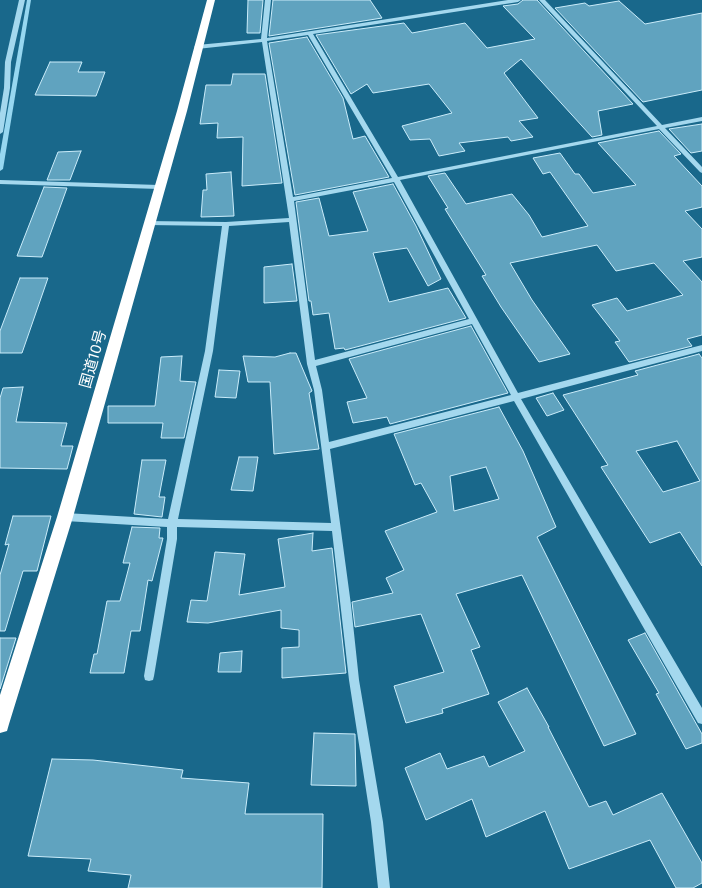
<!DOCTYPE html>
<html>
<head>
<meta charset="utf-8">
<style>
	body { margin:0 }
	canvas { display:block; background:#19688b }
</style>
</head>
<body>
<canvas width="702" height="888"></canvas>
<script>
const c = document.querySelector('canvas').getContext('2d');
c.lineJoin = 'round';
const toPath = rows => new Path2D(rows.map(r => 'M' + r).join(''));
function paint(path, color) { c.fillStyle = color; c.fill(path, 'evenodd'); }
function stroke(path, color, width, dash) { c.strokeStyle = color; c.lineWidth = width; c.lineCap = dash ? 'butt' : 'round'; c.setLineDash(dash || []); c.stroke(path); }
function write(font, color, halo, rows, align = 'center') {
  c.font = font + ' "Exo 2","Noto Sans JP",sans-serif'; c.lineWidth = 5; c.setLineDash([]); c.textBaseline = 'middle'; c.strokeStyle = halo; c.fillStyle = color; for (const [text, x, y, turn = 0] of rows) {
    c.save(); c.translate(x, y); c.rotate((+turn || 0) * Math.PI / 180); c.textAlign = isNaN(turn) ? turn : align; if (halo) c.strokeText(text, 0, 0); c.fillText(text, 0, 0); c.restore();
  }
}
const stream = toPath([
	[27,0,31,0,3,169,0,171,0,154,27,0]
]);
const building = toPath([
	[248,0,263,0,260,33,247,33,248,0],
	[273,0,370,0,382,18,269,36,273,0],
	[523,0,537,0,633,104,598,111,602,135,592,137,521,59,504,73,538,118,519,121,533,137,511,141,508,137,459,143,465,151,439,156,430,139,410,140,402,126,452,113,429,84,373,93,367,84,351,94,316,35,404,23,412,33,465,23,487,48,535,39,503,6,518,4,523,0],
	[619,1,645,24,702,13,702,90,643,102,555,8,585,3,589,6,619,1],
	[307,37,343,98,353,139,365,136,389,177,295,195,269,43,307,37],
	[50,62,82,62,78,72,105,72,96,96,35,95,50,62],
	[233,74,265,74,282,183,242,186,243,137,217,138,218,123,200,124,206,85,231,85,233,74],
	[702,124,702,151,691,153,669,129,702,124],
	[659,131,681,154,674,156,702,186,702,207,685,211,702,229,702,257,683,261,702,282,702,335,687,339,692,346,629,362,615,342,620,341,592,305,617,298,627,311,683,295,654,263,616,271,597,245,510,263,532,300,570,354,539,362,501,307,482,276,486,275,445,209,448,208,428,176,445,173,466,204,512,194,529,215,542,237,588,226,550,172,543,174,533,158,560,153,575,174,579,174,593,193,636,185,598,143,659,131],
	[81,151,70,180,47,180,58,152,81,151],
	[231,172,234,216,201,217,203,190,207,190,206,174,231,172],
	[393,184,416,226,441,279,428,286,407,248,373,253,389,302,448,288,466,318,345,350,344,348,335,349,329,313,313,315,311,301,309,301,296,202,319,198,329,236,368,231,353,192,393,184],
	[44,187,67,188,42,257,17,256,44,187],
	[292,264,297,301,264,303,264,267,292,264],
	[20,278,48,278,22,353,0,353,0,331,20,278],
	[471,326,508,393,390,424,387,417,353,423,347,402,367,398,349,359,471,326],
	[290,353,296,353,312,391,309,393,319,449,274,454,270,382,248,382,243,356,275,357,290,353],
	[699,354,702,358,702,566,680,532,650,543,601,467,608,465,563,395,638,375,635,371,699,354],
	[677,441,700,481,663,492,636,451,677,441],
	[182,356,180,381,196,382,184,438,161,438,163,423,108,423,108,406,155,406,161,357,182,356],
	[219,370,240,371,236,398,215,397,219,370],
	[23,387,16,422,67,423,61,446,73,446,67,469,0,468,0,398,3,388,23,387],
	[553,393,564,410,547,416,536,398,553,393],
	[499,407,523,451,556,527,537,537,636,734,604,746,522,575,456,594,480,647,471,650,489,694,442,709,443,713,406,723,394,686,444,672,421,614,355,627,352,602,393,593,386,578,404,570,385,531,437,512,421,483,415,485,394,434,499,407],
	[486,467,499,499,454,511,450,476,486,467],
	[239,457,258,457,253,491,231,490,239,457],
	[142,460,166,460,159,497,165,497,162,517,134,514,142,460],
	[13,516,51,516,37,571,23,571,5,631,0,631,0,575,9,544,5,545,13,516],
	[132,527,160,528,159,538,163,538,152,581,148,580,140,631,131,631,124,673,90,673,94,654,97,654,107,601,120,601,130,563,123,563,132,527],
	[313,533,312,551,332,548,346,673,282,678,282,648,299,647,299,630,281,628,281,610,208,623,187,622,191,600,207,601,215,552,245,554,239,595,285,587,278,539,313,533],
	[645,633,702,734,702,743,686,749,656,694,659,693,628,640,645,633],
	[0,638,16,638,0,689,0,638],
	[242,651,241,672,218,672,220,653,242,651],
	[527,688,549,727,548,727,589,807,606,801,613,815,662,793,702,863,702,883,693,888,676,888,650,840,569,869,545,811,486,837,472,799,426,820,405,768,440,753,447,769,484,756,489,767,525,751,498,702,527,688],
	[314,733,355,734,356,786,311,785,314,733],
	[52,759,93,760,183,770,181,778,249,783,245,814,323,814,322,888,128,888,131,875,88,871,91,859,28,856,52,759]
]);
const minor = toPath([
	[19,0,25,0,11,62,10,88,3,132,0,134,0,113,4,88,5,62,19,0],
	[265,0,271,0,267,38,508,0,521,0,518,2,313,34,398,177,657,126,539,0,545,0,662,125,702,117,702,121,665,128,702,167,702,173,700,172,659,129,400,180,518,393,702,345,702,351,521,399,702,708,702,724,698,723,514,401,330,449,351,605,359,680,383,822,390,888,378,888,371,822,349,680,332,531,177,527,177,539,154,676,153,680,149,681,145,680,144,676,167,539,167,527,65,521,62,520,60,517,62,514,65,513,168,519,205,351,222,226,148,225,145,223,146,221,226,222,289,218,262,42,197,49,194,47,197,45,261,39,265,0],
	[308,35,392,178,293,197,267,41,308,35],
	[394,182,469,319,315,360,294,201,394,182],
	[289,222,307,364,314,390,331,523,178,519,213,351,229,226,289,222],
	[472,324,511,395,329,442,322,390,316,366,472,324],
	[0,180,159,185,162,187,159,189,0,184,0,180]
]);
const highway = toPath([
	[207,0,215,0,187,111,73,517,9,724,7,731,0,733,0,695,57,517,177,111,207,0]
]);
const streetNames = [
	["国道10号",93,359,-74]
];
paint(stream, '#97d7f0');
paint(building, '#60a3bf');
stroke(building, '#caecfa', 1);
paint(minor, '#a4d8ee');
paint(highway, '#fff');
write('15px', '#fff', '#19688b', streetNames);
</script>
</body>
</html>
